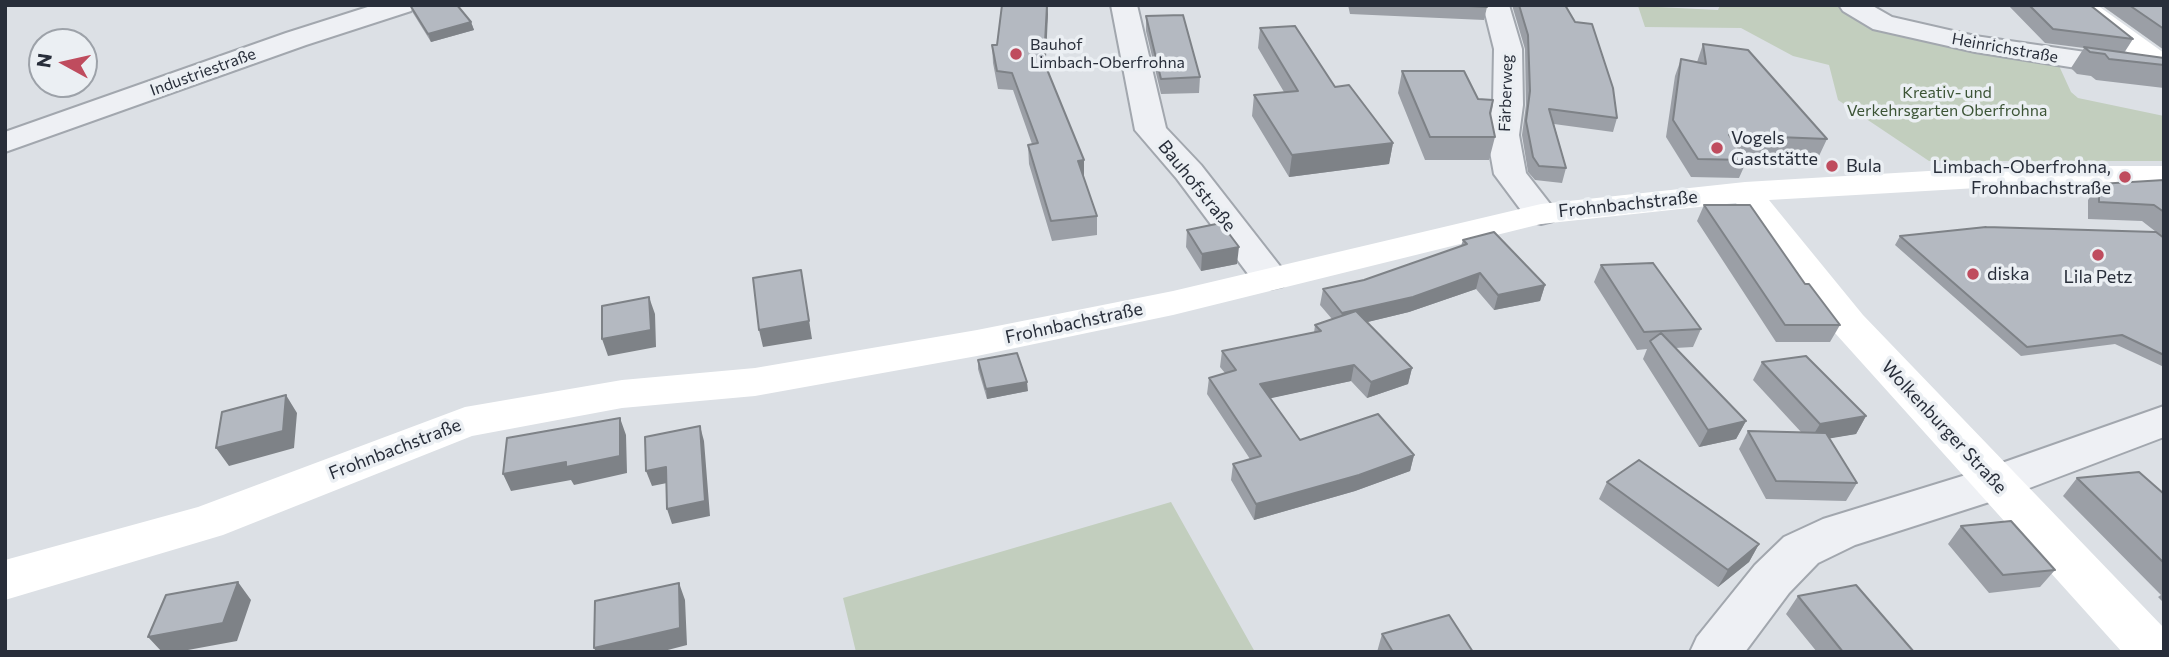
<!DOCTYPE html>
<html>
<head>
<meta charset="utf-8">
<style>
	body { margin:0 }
	#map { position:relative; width:2169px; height:657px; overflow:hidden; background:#dce0e5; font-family:Commissioner,sans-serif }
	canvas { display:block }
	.frame { position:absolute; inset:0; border:7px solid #282e3a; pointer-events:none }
	.north { position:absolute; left:28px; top:28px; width:70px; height:70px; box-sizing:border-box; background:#ebeff3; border:2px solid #9da2a9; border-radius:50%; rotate:278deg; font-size:19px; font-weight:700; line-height:28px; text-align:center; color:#282e3a }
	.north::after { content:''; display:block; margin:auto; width:24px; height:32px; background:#bf4c5e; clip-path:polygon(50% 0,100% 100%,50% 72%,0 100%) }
</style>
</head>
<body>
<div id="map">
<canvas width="2169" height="657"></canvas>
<div class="frame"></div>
<div class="north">N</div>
</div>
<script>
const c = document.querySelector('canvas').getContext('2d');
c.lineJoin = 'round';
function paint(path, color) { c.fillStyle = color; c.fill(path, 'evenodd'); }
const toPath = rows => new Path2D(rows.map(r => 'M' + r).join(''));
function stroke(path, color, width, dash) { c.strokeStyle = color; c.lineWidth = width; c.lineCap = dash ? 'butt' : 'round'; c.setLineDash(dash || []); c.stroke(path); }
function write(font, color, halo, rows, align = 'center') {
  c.font = font + ' Commissioner,sans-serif'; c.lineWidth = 7; c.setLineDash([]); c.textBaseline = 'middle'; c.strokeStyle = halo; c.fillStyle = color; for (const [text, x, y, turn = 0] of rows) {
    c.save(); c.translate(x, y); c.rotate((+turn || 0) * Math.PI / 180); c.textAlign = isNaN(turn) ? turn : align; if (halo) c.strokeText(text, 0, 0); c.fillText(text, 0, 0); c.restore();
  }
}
const green = toPath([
	[1720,5,1855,7,1883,23,2055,57,2071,92,2078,98,2164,116,2164,161,1929,161,1838,100,1829,65,1793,56,1741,28,1645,27,1638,6,1718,10],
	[1171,502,1255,652,856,652,843,598]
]);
const street = toPath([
	[374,5,415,5,411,11,306,45,5,152,5,132,286,33,374,5],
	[1111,5,1137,5,1166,128,1201,165,1283,270,1288,278,1283,286,1270,289,1257,286,1177,179,1135,130,1111,5],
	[1483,5,1509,5,1522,49,1523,105,1519,135,1526,173,1558,214,1553,221,1541,224,1529,221,1494,174,1487,135,1493,105,1494,49,1483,5],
	[1839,5,1871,5,1892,17,1975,36,2127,58,2137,61,2141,67,2137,73,2127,76,1975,52,1873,29,1843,11,1839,5],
	[2164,406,2164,437,2011,495,1855,545,1818,563,1789,593,1745,652,1690,652,1697,637,1755,565,1784,537,1823,519,1982,470,2164,406]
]);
const secondary = toPath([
	[2067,5,2097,5,2164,53,2164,76,2154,73,2067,5],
	[2012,166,2164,166,2164,186,2012,186,1769,200,1863,315,2164,628,2164,652,2122,652,1835,333,1736,203,1541,224,1173,315,977,356,755,396,622,408,472,436,223,535,5,600,5,560,198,507,465,407,622,380,755,368,977,330,1173,291,1541,204,1745,182,2012,166]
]);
const wall = toPath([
	[410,5,471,22,474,30,431,42,413,13],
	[1002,5,1048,5,1045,65,1097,216,1097,235,1052,241,1029,164,1028,145,1032,144,1013,90,998,89,993,63,992,45,997,45],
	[1348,5,1487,5,1487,7,1484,20,1350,14],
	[1512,5,1565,5,1617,118,1613,132,1554,124,1566,168,1562,183,1535,180,1528,172,1522,135,1526,105,1525,49],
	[2008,5,2090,5,2133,39,2124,53,2164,58,2164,88,2096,80,2091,76,2077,74,2071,68,2084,48,2045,43],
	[2101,5,2164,5,2164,50],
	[1146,16,1200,77,1199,93,1161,94,1146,31],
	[1260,28,1393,143,1389,164,1289,177,1252,116,1254,95,1284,92,1258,48],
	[1703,44,1827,139,1819,156,1742,153,1747,160,1739,178,1691,177,1666,137,1675,76,1681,59,1697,62],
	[1402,71,1478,99,1490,113,1495,137,1489,160,1425,160,1398,93],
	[2164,180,2164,367,2115,344,2021,356,1895,245,1900,236,2160,235,2142,221,2088,219,2088,200,2099,184],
	[1704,205,1805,284,1840,325,1830,342,1776,342,1697,221],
	[1187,230,1237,264,1201,271,1186,247],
	[1463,240,1545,285,1540,301,1494,310,1476,289,1409,312,1367,322,1412,368,1408,384,1367,398,1351,381,1270,398,1300,440,1414,455,1410,471,1355,491,1254,520,1231,480,1233,464,1250,459,1207,394,1209,378,1225,373,1220,367,1222,351,1314,333,1315,325,1332,319,1320,305,1323,289,1364,280,1461,246],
	[1601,265,1701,329,1693,347,1675,348,1746,421,1736,439,1699,447,1643,359,1647,349,1637,350,1594,282],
	[978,360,1028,391,987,399,978,369],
	[1762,362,1866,416,1856,434,1829,438,1857,483,1846,501,1766,499,1739,449,1748,431,1801,432,1753,380],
	[2077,478,2164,494,2164,603,2158,597,2161,595,2063,496],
	[1607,482,1759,544,1749,562,1718,587,1599,499],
	[1961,526,2055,570,2040,587,1989,593,1948,544],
	[1798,596,1914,652,1817,652,1786,614],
	[1382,634,1473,652,1377,652]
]);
const shadedWall = toPath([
	[1047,5,1048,14,1045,80,1044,62],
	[471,22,474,30,431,42,428,34],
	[1393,143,1389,164,1289,177,1292,155],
	[1084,160,1084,179,1078,161],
	[1239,247,1237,264,1201,271,1202,254],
	[801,270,812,339,763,347,759,330],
	[1480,273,1476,289,1409,312,1339,329,1342,313],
	[1545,285,1540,301,1494,310,1498,295],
	[649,297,655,314,656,347,608,356,602,339],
	[1354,365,1351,381,1258,401,1260,384],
	[1412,368,1408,384,1367,398,1371,382],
	[1027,382,1028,391,987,399,986,389],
	[286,395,297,413,294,448,229,466,216,448],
	[1866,416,1856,434,1809,442,1820,424],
	[620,418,626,435,627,473,574,485,571,480,511,491,503,474,566,462],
	[1746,421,1736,439,1699,447,1708,430],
	[700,426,704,441,710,516,672,524,667,509],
	[1414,455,1410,471,1355,491,1254,520,1256,504],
	[666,467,672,482,652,486,646,471],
	[1759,544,1749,562,1718,587,1728,570],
	[238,582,251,600,237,641,177,652,162,652,148,637],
	[679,583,685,600,687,645,660,652,596,652,594,648]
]);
const building = toPath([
	[410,5,457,5,471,22,428,34,410,5],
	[1002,5,1047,5,1044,62,1084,160,1078,161,1097,216,1051,221,1028,145,1038,143,1012,73,997,71,992,45,997,45,1002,5],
	[1451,5,1487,5,1487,7,1451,5],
	[1519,5,1565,5,1575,22,1592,24,1613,88,1617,118,1549,109,1566,168,1539,166,1533,157,1526,121,1530,91,1528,35,1519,5],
	[2029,5,2090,5,2133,39,2053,29,2029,5],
	[2129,5,2164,5,2164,29,2129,5],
	[1183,15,1200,77,1161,79,1146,16,1183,15],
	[1295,26,1335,87,1349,85,1393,143,1292,155,1254,95,1298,91,1260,28,1295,26],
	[1703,44,1748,50,1827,139,1729,135,1747,160,1698,159,1673,120,1681,59,1706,64,1703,44],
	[2084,47,2164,58,2164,65,2109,59,2105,54,2090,52,2084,47],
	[1402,71,1464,71,1478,99,1493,100,1490,113,1495,137,1430,137,1402,71],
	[2164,180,2164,212,2154,205,2099,202,2099,184,2164,180],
	[1704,205,1750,205,1805,284,1809,284,1840,325,1785,325,1704,205],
	[1221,223,1239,247,1202,254,1187,230,1221,223],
	[1986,227,2156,232,2164,238,2164,355,2122,335,2027,347,1900,236,1986,227],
	[1494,232,1545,285,1498,295,1480,273,1413,297,1342,313,1323,289,1364,280,1467,244,1463,240,1494,232],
	[1653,263,1701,329,1644,332,1601,265,1653,263],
	[801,270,809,321,759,330,753,278,801,270],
	[649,297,651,330,602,339,602,306,649,297],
	[1356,311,1412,368,1371,382,1354,365,1260,384,1300,440,1378,414,1414,455,1359,475,1256,504,1233,464,1261,456,1209,378,1236,370,1222,351,1321,331,1315,325,1356,311],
	[1661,333,1746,421,1708,430,1650,341,1661,333],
	[1017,353,1027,382,986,389,978,360,1017,353],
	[1806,356,1866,416,1820,424,1762,362,1806,356],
	[286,395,283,431,216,448,222,412,286,395],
	[620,418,620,456,566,467,566,462,503,474,507,438,620,418],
	[700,426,705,501,667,509,666,467,646,471,645,437,700,426],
	[1748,431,1826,433,1857,483,1776,481,1748,431],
	[1639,460,1759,544,1728,570,1607,482,1639,460],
	[2139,472,2164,494,2164,563,2077,478,2139,472],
	[2011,521,2055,570,2003,575,1961,526,2011,521],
	[238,582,223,623,148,637,166,595,238,582],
	[679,583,680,628,594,648,595,601,679,583],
	[1856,585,1914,652,1843,652,1798,596,1856,585],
	[1449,615,1473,652,1393,652,1382,634,1449,615]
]);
const markers = [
	[1016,54,7,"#bf4c5e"],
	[1717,148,7,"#bf4c5e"],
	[1832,166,7,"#bf4c5e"],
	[2125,177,7,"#bf4c5e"],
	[2098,255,7,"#bf4c5e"],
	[1973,274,7,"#bf4c5e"]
];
const farPoinames = [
	["Bauhof",1030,45],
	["Limbach-Oberfrohna",1030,63]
];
const farStreetnames = [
	["Heinrichstraße",2005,48,10],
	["Industriestraße",203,72,-20],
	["Färberweg",1506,93,-88]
];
const farParknames = [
	["Kreativ- und",1947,93],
	["Verkehrsgarten Oberfrohna",1947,111]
];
const poiNames = [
	["Vogels",1731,138],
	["Gaststätte",1731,159],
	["Bula",1846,166],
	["Limbach-Oberfrohna,",2111,167,"right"],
	["Frohnbachstraße",2111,188,"right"],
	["diska",1987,274],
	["Lila Petz",2098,277,"center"]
];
const streetNames = [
	["Bauhofstraße",1197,186,51],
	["Frohnbachstraße",1628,204,-6],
	["Frohnbachstraße",1074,323,-12],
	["Wolkenburger Straße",1944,427,47],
	["Frohnbachstraße",395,449,-21]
];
paint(green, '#c2cebe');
stroke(street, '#a2a7ae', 4);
paint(street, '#eef0f4');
paint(secondary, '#fff');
paint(wall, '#9b9fa6');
paint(shadedWall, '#7e8287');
paint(building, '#b4b9c1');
stroke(building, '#7e8287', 2);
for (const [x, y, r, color] of markers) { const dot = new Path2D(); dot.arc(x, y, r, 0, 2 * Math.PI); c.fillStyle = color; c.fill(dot); stroke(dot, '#ebeff3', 2.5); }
write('16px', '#282e3a', '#ebeff3', farPoinames, 'left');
write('16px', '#282e3a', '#ebeff3', farStreetnames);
write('16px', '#3c5436', '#ebeff3', farParknames);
write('18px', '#282e3a', '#ebeff3', poiNames, 'left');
write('18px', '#282e3a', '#ebeff3', streetNames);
</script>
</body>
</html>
